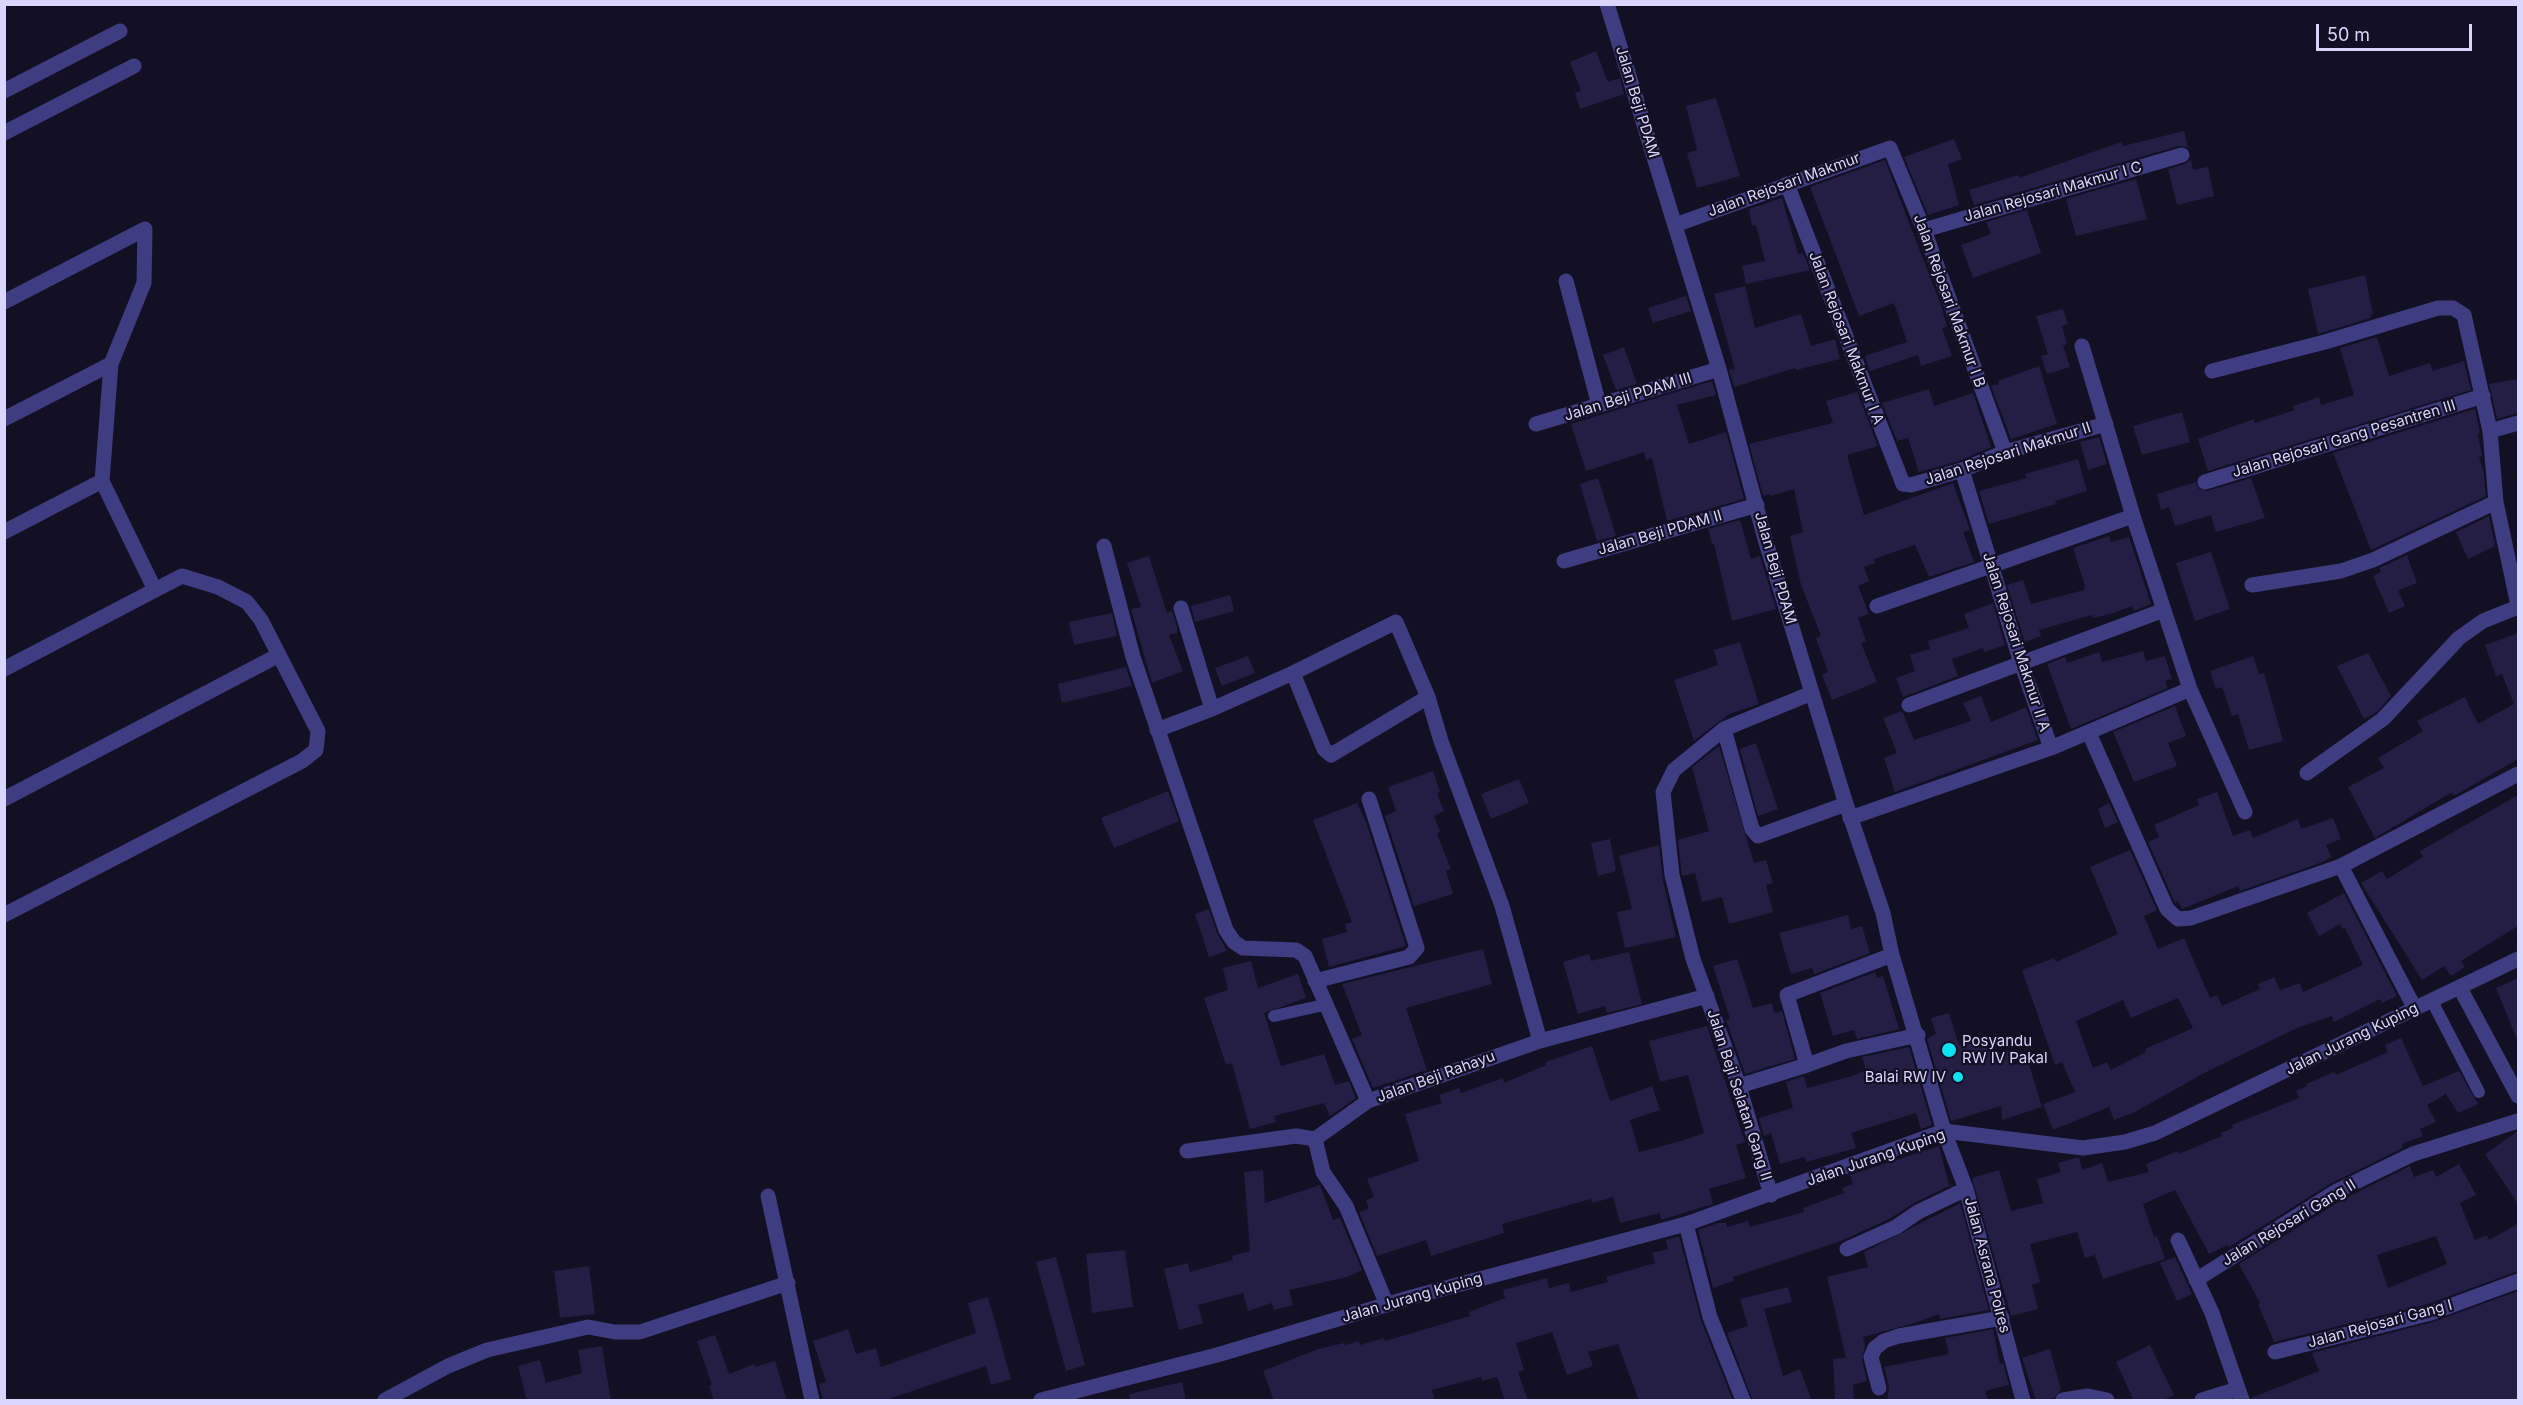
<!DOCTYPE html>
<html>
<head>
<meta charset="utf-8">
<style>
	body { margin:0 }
	#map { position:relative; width:2523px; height:1405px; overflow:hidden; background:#131024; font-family:Inter,sans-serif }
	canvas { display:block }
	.frame { position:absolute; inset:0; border:6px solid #d9d5fd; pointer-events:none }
	.scale { position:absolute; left:2316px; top:24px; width:156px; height:27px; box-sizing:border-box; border:3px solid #d9d5fd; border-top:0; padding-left:8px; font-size:18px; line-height:21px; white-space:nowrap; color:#d9d5fd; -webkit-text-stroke:4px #131024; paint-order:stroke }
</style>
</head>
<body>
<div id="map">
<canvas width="2523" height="1405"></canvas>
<div class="frame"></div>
<div class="scale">50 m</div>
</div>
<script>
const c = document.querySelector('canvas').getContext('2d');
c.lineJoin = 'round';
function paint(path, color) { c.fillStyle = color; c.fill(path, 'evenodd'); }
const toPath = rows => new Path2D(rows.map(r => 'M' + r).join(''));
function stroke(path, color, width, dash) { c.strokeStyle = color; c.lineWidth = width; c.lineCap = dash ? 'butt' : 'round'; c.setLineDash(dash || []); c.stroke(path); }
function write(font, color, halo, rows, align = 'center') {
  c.font = font + ' Inter,sans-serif'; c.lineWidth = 4.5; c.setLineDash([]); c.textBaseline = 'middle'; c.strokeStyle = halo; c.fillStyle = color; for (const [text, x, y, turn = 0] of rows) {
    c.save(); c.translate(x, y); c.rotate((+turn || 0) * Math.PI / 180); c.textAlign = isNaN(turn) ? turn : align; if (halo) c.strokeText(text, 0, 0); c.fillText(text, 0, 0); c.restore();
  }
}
const building = toPath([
	[1596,51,1608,82,1620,78,1624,94,1580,109,1575,93,1581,91,1570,62],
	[1716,98,1740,176,1697,188,1687,153,1697,150,1686,106],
	[2184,131,2188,147,2179,146,1974,205,1969,190,2018,175,2019,178,2121,142,2123,146],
	[1954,139,1962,159,1948,164,1959,205,1928,215,1904,157],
	[2191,159,2193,170,2208,167,2214,196,2177,205,2168,169,2185,164],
	[1885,160,1942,308,1947,327,1942,328,1952,356,1921,366,1918,355,1870,371,1865,356,1907,342,1894,303,1859,316,1810,187],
	[2136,179,2147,219,2076,236,2066,199],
	[1782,198,1798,254,1803,253,1810,270,1746,284,1742,266,1765,261,1756,225,1752,226,1749,209],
	[2027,210,2041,253,1973,278,1961,245,1991,234,1986,222],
	[2365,275,2373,314,2370,315,2371,318,2318,334,2308,289],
	[1745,286,1755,328,1801,314,1811,346,1835,339,1840,359,1796,370,1795,368,1734,387,1729,370,1735,369,1714,294],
	[1686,296,1691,311,1653,323,1648,308],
	[2063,309,2068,324,2062,326,2067,344,2063,345,2070,367,2047,374,2041,356,2048,354,2036,316],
	[2377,337,2389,376,2430,363,2433,371,2464,361,2471,390,2208,471,2198,439,2254,419,2255,423,2295,410,2293,406,2319,397,2321,405,2354,395,2340,348],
	[1624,347,1637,384,1616,390,1603,355],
	[2039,366,2057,424,2011,439,1991,386,1999,384,1998,381],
	[2518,379,2518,413,2497,419,2489,384],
	[1712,381,1716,395,1677,405,1689,444,1726,432,1744,499,1667,521,1652,458,1646,460,1644,452,1586,471,1571,424],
	[1929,389,1934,406,1973,393,1991,447,1959,461,1919,472,1908,438,1897,441,1882,403],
	[1857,392,1878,446,1847,455,1864,515,1953,483,1970,530,1963,532,1974,562,1929,577,1915,545,1874,559,1875,563,1864,567,1869,581,1858,586,1869,614,1858,618,1866,641,1861,643,1877,682,1832,700,1822,675,1828,672,1816,638,1821,636,1801,585,1790,536,1803,532,1794,489,1771,496,1770,494,1763,496,1749,444,1833,423,1826,401],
	[2475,409,2480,432,2478,434,2482,456,2479,457,2483,469,2486,496,2371,550,2333,453],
	[2182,412,2190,442,2142,455,2133,426],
	[2099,437,2107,464,2088,470,2080,442],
	[2078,459,2087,491,2055,501,2056,504,1989,524,1979,491,2027,478,2025,474],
	[1598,478,1616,536,1597,541,1580,484],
	[2251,478,2265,518,2216,532,2211,515,2175,526,2169,507,2161,510,2157,494,2196,482,2199,489,2207,491],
	[2489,516,2495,546,2468,559,2456,532],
	[1740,520,1751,559,1760,556,1776,609,1732,621,1714,544,1712,544,1708,529],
	[2109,536,2111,542,2129,537,2151,604,2134,611,2132,606,2114,613,2093,618,2092,615,2039,630,2041,636,2025,642,2007,585,2023,580,2031,604,2084,590,2085,586,2073,548],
	[2211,552,2230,609,2195,621,2176,563],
	[2407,555,2417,583,2398,590,2405,606,2389,613,2373,576,2381,572,2379,568],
	[1149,556,1167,613,1172,611,1177,627,1177,633,1169,635,1183,671,1152,683,1131,609,1141,607,1127,563],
	[1230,595,1234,611,1195,622,1191,606],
	[1993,603,2005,645,1984,652,1983,648,1952,659,1958,676,1903,697,1896,678,1915,671,1910,655,1930,649,1928,641,1969,628,1964,614],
	[1112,613,1117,636,1074,645,1069,622],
	[2518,633,2518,759,2454,796,2452,793,2447,795,2375,838,2348,787,2384,768,2378,758,2423,731,2417,721,2465,697,2478,724,2514,704,2502,674,2496,676,2485,645],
	[1740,642,1759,704,1729,714,1694,741,1674,680,1718,665,1714,650],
	[2143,651,2146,661,2165,656,2172,679,2165,681,2168,688,2071,729,2047,664,2065,657,2067,663,2099,652,2102,662],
	[2368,653,2391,696,2377,712,2364,719,2337,666],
	[1248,656,1255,673,1222,686,1215,668],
	[2253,656,2259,674,2264,673,2283,741,2249,750,2238,714,2232,716,2222,687,2216,689,2210,671],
	[1126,667,1132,686,1062,703,1058,684],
	[1981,696,1991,722,2026,707,2038,740,1895,792,1884,758,1897,753,1883,718,1902,711,1914,740,1971,721,1963,703],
	[2175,706,2186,736,2168,743,2177,766,2134,782,2113,732],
	[1736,735,1740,749,1756,743,1778,809,1758,816],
	[1719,746,1754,863,1766,860,1773,883,1766,885,1773,912,1729,924,1722,897,1702,902,1695,873,1682,876,1678,840,1709,831,1692,767],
	[1433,771,1440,792,1437,793,1444,811,1434,816,1440,832,1437,834,1451,869,1446,871,1453,894,1414,906,1385,816,1396,811,1388,787],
	[1519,779,1529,803,1491,819,1481,794],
	[1168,791,1179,821,1114,848,1101,818],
	[2217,792,2233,836,2250,830,2253,838,2298,819,2301,829,2333,818,2341,839,2326,845,2331,857,2323,862,2240,891,2238,886,2182,909,2178,901,2175,903,2148,842,2159,837,2154,825,2199,805,2197,799],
	[2518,795,2518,926,2461,961,2465,967,2451,976,2444,966,2422,980,2361,883,2382,871,2387,879,2423,857,2420,851],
	[1357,803,1366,822,1406,946,1329,967,1322,939,1347,932,1345,924,1352,922,1313,820],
	[2109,803,2118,822,2105,828,2098,809],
	[1610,839,1616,871,1598,876,1591,843],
	[1659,845,1663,881,1676,937,1625,948,1617,912,1632,909,1619,856],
	[2130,850,2157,910,2144,916,2158,949,2184,938,2210,998,2217,995,2222,1006,2260,989,2258,984,2274,977,2280,990,2300,983,2303,992,2363,965,2345,928,2342,929,2340,924,2319,936,2307,913,2344,893,2397,996,2382,1003,2380,999,2334,1022,2332,1016,2297,1028,2208,1071,2133,1113,2114,1120,2109,1107,2053,1130,2043,1104,2075,1092,2062,1062,2055,1065,2022,970,2054,958,2056,962,2118,934,2090,867],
	[2178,998,2193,1028,2145,1049,2146,1052,2111,1070,2107,1062,2093,1068,2076,1021,2123,1000,2131,1018],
	[1209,909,1217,933,1227,951,1209,957,1195,914],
	[1848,915,1851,929,1862,926,1870,953,1814,974,1812,968,1791,974,1779,933],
	[1483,949,1492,984,1406,1008,1427,1070,1373,1088,1352,1039,1362,1035,1342,984],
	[1629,952,1642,1004,1607,1013,1605,1006,1578,1014,1563,962,1589,954,1591,961],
	[1737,959,1753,1008,1772,1003,1774,1013,1782,1011,1795,1059,1745,1074,1726,1020,1730,1019,1713,966],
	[1251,961,1258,988,1298,974,1306,998,1264,1013,1281,1066,1324,1054,1335,1085,1349,1081,1356,1098,1330,1116,1324,1103,1274,1116,1276,1122,1250,1129,1232,1063,1226,1065,1204,998,1228,990,1223,968],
	[1875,972,1877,978,1883,976,1899,1029,1857,1039,1854,1030,1833,1036,1820,993],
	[2518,978,2518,1042,2496,988],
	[1949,1013,1959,1045,1986,1036,1991,1055,2010,1050,2014,1065,2028,1061,2042,1107,2002,1120,2001,1106,1951,1121,1927,1039,1936,1034,1931,1018],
	[1707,1026,1745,1142,1736,1145,1746,1178,1709,1189,1713,1204,1661,1220,1660,1213,1620,1223,1613,1197,1593,1203,1591,1199,1502,1224,1504,1233,1431,1256,1426,1240,1377,1256,1359,1212,1369,1209,1366,1200,1374,1197,1367,1179,1419,1161,1405,1114,1442,1103,1439,1095,1459,1088,1461,1093,1503,1078,1504,1083,1546,1065,1546,1062,1592,1046,1610,1101,1652,1086,1660,1110,1630,1120,1639,1152,1677,1142,1704,1133,1688,1075,1660,1082,1649,1041],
	[2401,1038,2423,1086,2459,1071,2478,1104,2458,1113,2446,1094,2427,1105,2436,1122,2420,1129,2423,1136,2402,1144,2403,1148,2330,1184,2229,1247,2228,1245,2209,1254,2175,1190,2143,1204,2154,1237,2157,1236,2165,1259,2103,1279,2095,1255,2085,1258,2077,1232,2030,1244,2040,1282,2032,1285,2038,1309,2011,1316,1972,1178,1999,1170,2011,1211,2043,1203,2037,1179,2061,1172,2058,1163,2079,1157,2082,1170,2102,1163,2108,1182,2149,1172,2146,1164,2178,1151,2179,1154,2222,1136,2221,1133,2233,1128,2232,1125,2299,1098,2296,1091,2307,1086,2306,1084,2334,1072,2336,1075,2388,1052,2385,1045],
	[1909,1047,1932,1125,1921,1129,1916,1113,1851,1133,1856,1148,1806,1162,1805,1157,1780,1164,1771,1133,1764,1136,1759,1118,1793,1108,1786,1082,1804,1076,1807,1088,1852,1076,1866,1070,1862,1057],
	[2518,1131,2518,1204,2485,1154],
	[1939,1146,1949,1185,1954,1184,1914,1203,1891,1218,1841,1241,1733,1277,1734,1281,1713,1288,1698,1230,1718,1223,1726,1223,1727,1227,1748,1221,1750,1227,1804,1212,1803,1208,1844,1193,1842,1188,1853,1184,1850,1175],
	[2459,1164,2476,1195,2460,1203,2475,1240,2487,1235,2489,1240,2518,1224,2518,1271,2428,1304,2274,1342,2258,1304,2260,1303,2239,1264,2340,1201,2410,1166,2414,1177,2433,1170,2436,1177],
	[2436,1236,2447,1264,2388,1288,2377,1255],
	[1263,1170,1265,1203,1320,1185,1333,1220,1340,1218,1362,1270,1347,1277,1289,1290,1293,1305,1274,1310,1272,1303,1248,1311,1243,1293,1198,1305,1203,1323,1179,1330,1164,1269,1188,1263,1190,1272,1233,1260,1232,1256,1250,1251,1244,1172],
	[1960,1203,1989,1310,1940,1319,1939,1314,1915,1323,1863,1337,1865,1347,1862,1359,1867,1381,1853,1385,1854,1401,1835,1401,1833,1359,1846,1358,1827,1277,1868,1267,1864,1252],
	[1679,1236,1701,1320,1733,1401,1639,1401,1618,1344,1588,1352,1593,1366,1567,1375,1552,1332,1516,1343,1524,1370,1518,1372,1528,1401,1505,1401,1497,1377,1482,1381,1481,1377,1432,1390,1435,1401,1274,1401,1263,1371,1318,1349,1344,1343,1345,1345,1359,1341,1360,1345,1384,1338,1385,1341,1470,1316,1469,1312,1505,1298,1503,1290,1547,1278,1549,1288,1569,1283,1571,1292,1608,1282,1606,1277,1655,1263,1652,1253,1668,1249,1666,1240],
	[1125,1250,1133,1307,1092,1313,1086,1254],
	[1056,1257,1085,1365,1066,1371,1036,1262],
	[2175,1257,2192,1294,2177,1301,2160,1263],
	[589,1266,595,1314,560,1318,554,1271],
	[1788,1287,1792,1302,1764,1309,1783,1376,1800,1369,1812,1401,1753,1401,1727,1333,1748,1326,1740,1299],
	[2518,1291,2518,1401,2252,1401,2251,1398,2319,1371,2312,1353,2433,1322],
	[988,1297,1011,1379,991,1385,986,1366,883,1401,823,1401,819,1384,826,1382,813,1341,848,1329,856,1354,876,1348,881,1367,976,1333,968,1303],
	[1993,1329,2000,1364,2003,1363,2009,1385,1985,1391,1988,1401,1887,1401,1889,1386,1884,1367,1949,1354,1945,1338],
	[715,1335,729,1374,754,1364,755,1367,775,1361,787,1401,714,1401,709,1386,712,1385,697,1341],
	[2150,1345,2174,1395,2161,1401,2134,1401,2116,1362],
	[602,1346,611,1401,527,1401,518,1366,540,1360,546,1383,582,1373,578,1350],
	[2050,1349,2061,1390,2054,1398,2036,1401,2022,1358],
	[1182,1382,1186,1401,1130,1401,1129,1394]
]);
const service = toPath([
	[2432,1001,2479,1092],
	[1274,1016,1324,1005]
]);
const minor = toPath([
	[1607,4,1719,369,1765,539,1846,804,1883,913,1892,955,1944,1131,1966,1189,2023,1400],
	[4,91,120,31],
	[4,133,134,66],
	[1787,184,1903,484,1911,485,1962,470,2005,452,2106,424],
	[1675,225,1890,148,1924,230,2005,452],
	[1924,230,2182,155],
	[1566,281,1599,405],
	[4,302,145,229,144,283,111,364,102,481,155,590,182,576,218,587,247,602,261,620,318,731,316,750,302,761,4,915],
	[2082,346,2133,516,2190,689,2245,812],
	[2212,371,2325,342,2438,308,2453,308,2464,315,2490,431,2496,502,2518,605],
	[4,419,111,364],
	[1536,424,1719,369],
	[2490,431,2518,423],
	[1962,470,2021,663,2051,748],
	[2205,482,2483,396],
	[4,532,102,481],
	[1104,546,1133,657,1226,930,1234,942,1243,948,1296,950,1305,956,1368,1101],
	[1564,561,1757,505],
	[2252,585,2341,571,2373,560,2496,502],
	[1877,606,2133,516],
	[4,669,155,590],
	[1293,673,1396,622,1428,697],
	[1909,705,2164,610],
	[1212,709,1293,673,1324,749,1331,755,1428,697,1441,741,1502,906,1540,1041],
	[1724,729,1752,829,1758,836,1846,804],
	[1157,730,1212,709,1181,608],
	[2089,733,2167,909,2178,919,2191,918,2341,866,2518,774],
	[2307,773,2383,719,2459,638,2483,621,2518,607],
	[4,799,279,655],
	[1850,818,2051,748,2190,689],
	[2341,866,2415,1009],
	[1892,955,1787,995,1807,1065,1846,1051,1918,1035],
	[1315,981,1409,957,1417,948,1369,799],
	[2460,988,2518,1096],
	[1739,1086,1807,1065],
	[1187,1151,1296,1136,1315,1139],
	[1771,1195,1739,1086,1693,959,1672,875,1663,792,1674,770,1724,729,1812,693],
	[768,1196,812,1400],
	[1686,1224,1710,1317,1743,1400],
	[2178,1240,2212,1313,2242,1400],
	[1847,1249,1896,1227,1918,1212,1966,1189],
	[2196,1280,2335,1192,2413,1154,2518,1121],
	[1387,1305,1346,1206,1323,1172,1315,1139,1368,1101,1540,1041,1707,996],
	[2275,1352,2431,1313,2518,1281],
	[1879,1388,1871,1357,1875,1348,1884,1341,1899,1336,2002,1318],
	[385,1400,448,1366,487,1350,588,1327,615,1332,640,1332,788,1283],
	[2063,1400,2088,1396,2107,1400],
	[2202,1400,2238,1389]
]);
const tertiary = toPath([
	[1041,1400,1217,1355,1412,1297,1686,1224,1944,1131,2083,1148,2125,1142,2155,1133,2518,959]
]);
const markers = [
	[1949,1050,8,"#0be2f3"],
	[1958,1077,6,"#0be2f3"]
];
const streetNames = [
	["Jalan Beji PDAM",1637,102,73],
	["Jalan Rejosari Makmur",1784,185,-20],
	["Jalan Rejosari Makmur I C",2053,192,-16],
	["Jalan Rejosari Makmur I B",1949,301,70],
	["Jalan Rejosari Makmur I A",1846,338,69],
	["Jalan Beji PDAM III",1628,397,-17],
	["Jalan Rejosari Gang Pesantren III",2344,439,-17],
	["Jalan Rejosari Makmur II",2008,454,-18],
	["Jalan Beji PDAM II",1660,533,-16],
	["Jalan Beji PDAM",1775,568,74],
	["Jalan Rejosari Makmur II A",2016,642,72],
	["Jalan Jurang Kuping",2352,1039,-26],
	["Jalan Beji Rahayu",1436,1077,-20],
	["Jalan Beji Selatan Gang II",1739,1095,72],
	["Jalan Jurang Kuping",1876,1158,-19],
	["Jalan Rejosari Gang II",2289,1223,-31],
	["Jalan Asrana Polres",1987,1265,75],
	["Jalan Jurang Kuping",1412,1298,-16],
	["Jalan Rejosari Gang I",2380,1324,-15]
];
const poiNames = [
	["Posyandu",1962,1041],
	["RW IV Pakal",1962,1058],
	["Balai RW IV",1946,1077,"right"]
];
paint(building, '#241d44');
stroke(service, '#3e3d81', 12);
stroke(minor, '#3e3d81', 15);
stroke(tertiary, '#3e3d81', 15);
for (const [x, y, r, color] of markers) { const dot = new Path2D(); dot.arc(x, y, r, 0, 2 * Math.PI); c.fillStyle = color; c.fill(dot); stroke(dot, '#131024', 2); }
write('15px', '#d9d5fd', '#131024', streetNames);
write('15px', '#d9d5fd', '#131024', poiNames, 'left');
</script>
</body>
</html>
